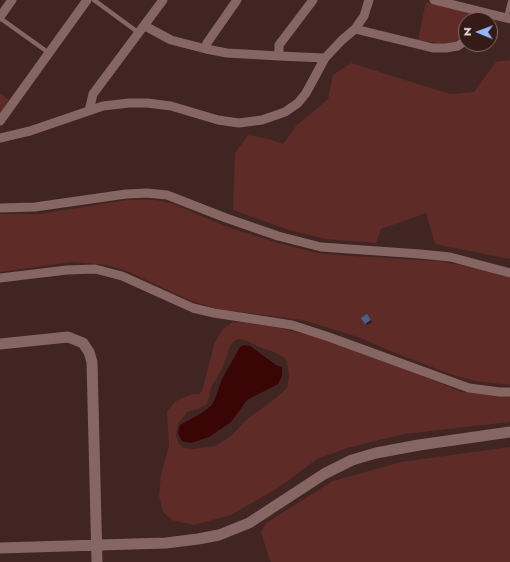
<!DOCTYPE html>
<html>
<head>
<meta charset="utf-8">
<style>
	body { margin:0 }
	#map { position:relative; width:510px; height:562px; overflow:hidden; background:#402522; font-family:Jost,sans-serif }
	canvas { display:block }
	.north { position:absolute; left:458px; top:12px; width:40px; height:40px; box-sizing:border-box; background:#351b18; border:1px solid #826b68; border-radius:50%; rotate:271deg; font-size:11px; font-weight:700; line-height:16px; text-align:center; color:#f6e3e1 }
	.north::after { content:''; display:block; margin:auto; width:14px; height:18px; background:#94b7fd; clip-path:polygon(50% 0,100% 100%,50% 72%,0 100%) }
</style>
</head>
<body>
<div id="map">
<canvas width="510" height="562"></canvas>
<div class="north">N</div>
</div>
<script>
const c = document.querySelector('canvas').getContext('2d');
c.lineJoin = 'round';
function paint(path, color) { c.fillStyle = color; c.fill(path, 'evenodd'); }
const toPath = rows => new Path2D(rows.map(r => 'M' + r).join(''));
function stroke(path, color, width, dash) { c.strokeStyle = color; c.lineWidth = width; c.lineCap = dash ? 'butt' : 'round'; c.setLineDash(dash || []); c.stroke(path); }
const green = toPath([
	[426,2,469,13,472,19,466,20,466,33,455,42,443,44,418,40],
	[510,60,510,259,435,244,426,213,381,229,376,243,326,239,289,230,233,210,235,153,248,135,269,139,283,144,296,126,328,99,333,75,351,63,450,94,474,92,496,62],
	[0,93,9,100,0,113],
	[127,200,156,200,177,205,201,216,233,229,278,243,317,253,336,255,438,261,476,268,510,276,510,385,474,381,450,374,393,352,358,337,302,320,218,309,189,300,127,271,107,265,73,262,0,272,0,214,40,214],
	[239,322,275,327,322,338,411,371,461,392,489,394,510,394,510,422,404,434,347,448,317,459,278,488,231,515,194,525,172,520,163,512,159,496,161,474,169,446,167,411,176,401,192,394,199,394,202,391,215,342,223,329,231,323],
	[239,339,247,341,257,346,272,351,285,358,288,366,289,376,287,388,276,398,246,420,231,436,216,446,194,449,184,448,179,444,176,435,178,424,187,412,198,409,207,404,211,388,223,367,230,346,234,341],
	[510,447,510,562,271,562,269,558,261,532,266,523,333,481,401,462]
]);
const water = toPath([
	[244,345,250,346,276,365,282,367,282,376,278,384,247,400,231,422,209,437,191,443,182,441,178,433,180,425,200,414,211,406,215,399,222,379,240,347]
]);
const shadow = toPath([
	[369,317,372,322,367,325,366,323]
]);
const building = toPath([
	[367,314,371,320,365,324,361,318]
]);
const service = toPath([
	[94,0,139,33],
	[0,18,49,53],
	[506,18,510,2]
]);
const minor = toPath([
	[313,0,279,45,279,56,325,58],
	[434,0,510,19],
	[0,17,12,0],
	[145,26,171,40,206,49,227,53,279,56],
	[355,29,433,48,446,48,458,46,466,40],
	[206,49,207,43,237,0],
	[89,111,93,94,163,0],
	[0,121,87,0],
	[0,138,30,131,103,106,129,103,147,103,171,106,218,120,239,123,262,120,285,112,298,103,306,93,325,58,342,40,355,29,364,16,369,0],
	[0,208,35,207,126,194,147,193,167,195,226,218,278,236,321,247,420,254,450,257,510,273],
	[0,278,67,270,95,269,122,276,193,308,214,313,292,325,329,337,469,388,500,392,510,392]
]);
const tertiary = toPath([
	[0,344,68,337,83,343,89,352,92,362,97,562],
	[0,548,166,543,198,539,219,535,249,523,324,474,352,460,376,453,419,445,510,432]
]);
paint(green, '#5f2b26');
paint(water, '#390505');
paint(shadow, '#0007');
paint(building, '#49608f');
stroke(service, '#856662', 4.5);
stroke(minor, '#856662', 9);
stroke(tertiary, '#856662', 11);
</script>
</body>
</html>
